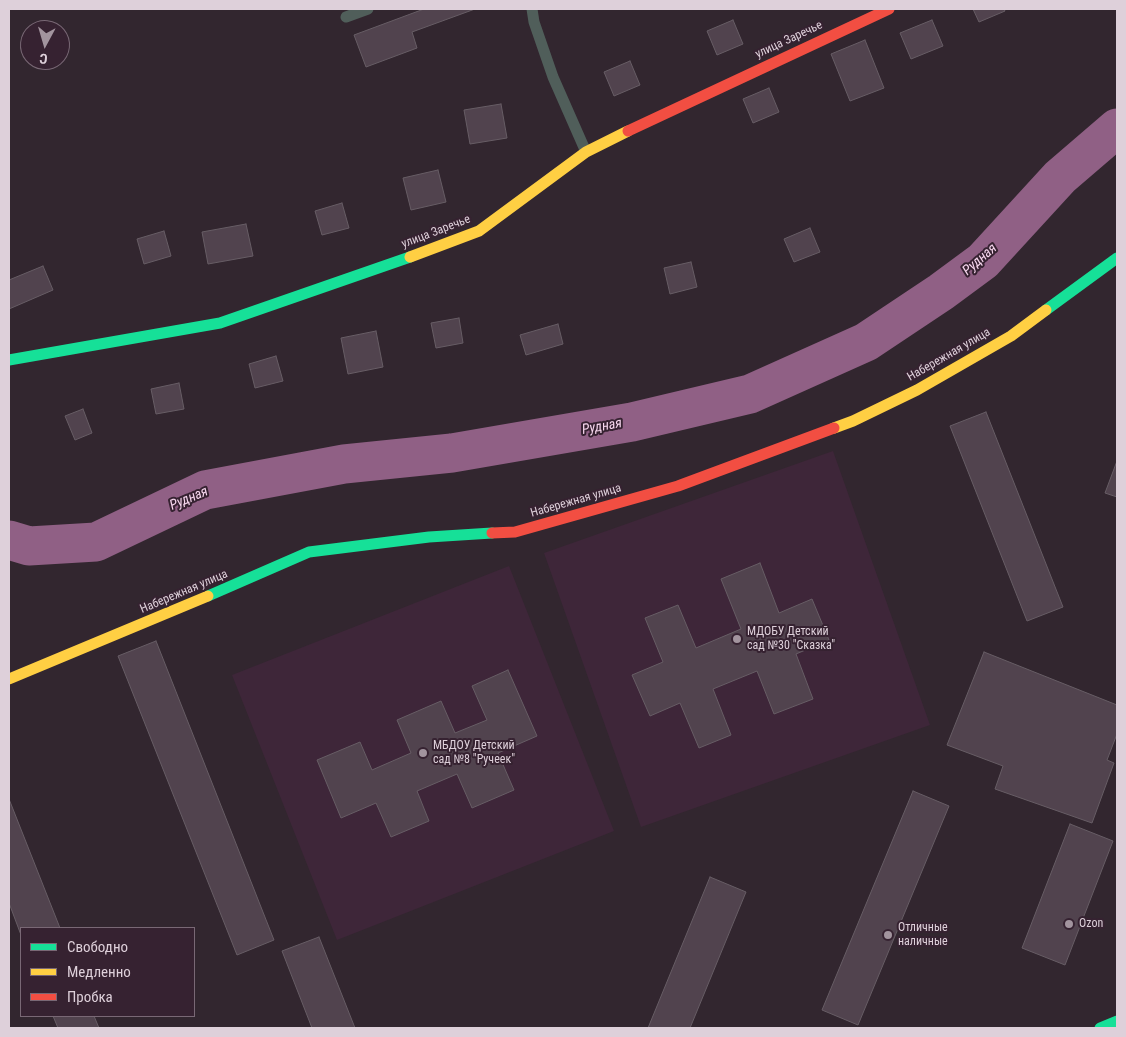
<!DOCTYPE html>
<html>
<head>
<meta charset="utf-8">
<style>
	body { margin:0 }
	#map { position:relative; width:1126px; height:1037px; overflow:hidden; background:#32262f; font-family:"Roboto Condensed",sans-serif }
	canvas { display:block }
	.frame { position:absolute; inset:0; border:10px solid #ded0da; pointer-events:none }
	.legend { position:absolute; left:20px; top:927px; width:175px; height:90px; box-sizing:border-box; background:#362231; border:1px solid #796875; margin:0; padding:6px 9px; list-style:none; font-size:15px; color:#ded0da }
	.legend li { display:flex; align-items:center; gap:10px; height:25px }
	.legend b { width:25px; border:1px solid #796875 }
	.north { position:absolute; left:20px; top:20px; width:50px; height:50px; box-sizing:border-box; background:#362231; border:1px solid #796875; border-radius:50%; rotate:186deg; font-size:14px; font-weight:700; line-height:20px; text-align:center; color:#ded0da }
	.north::after { content:''; display:block; margin:auto; width:18px; height:22px; background:#a2949e; clip-path:polygon(50% 0,100% 100%,50% 72%,0 100%) }
</style>
</head>
<body>
<div id="map">
<canvas width="1126" height="1037"></canvas>
<div class="frame"></div>
<ul class="legend">
<li><b style="height:6px;background:#16e098"></b>Свободно</li>
<li><b style="height:6px;background:#ffcf43"></b>Медленно</li>
<li><b style="height:6px;background:#f24e42"></b>Пробка</li>
</ul>
<div class="north">С</div>
</div>
<script>
const c = document.querySelector('canvas').getContext('2d');
c.lineJoin = 'round';
function paint(path, color) { c.fillStyle = color; c.fill(path, 'evenodd'); }
const toPath = rows => new Path2D(rows.map(r => 'M' + r).join(''));
function stroke(path, color, width, dash) { c.strokeStyle = color; c.lineWidth = width; c.lineCap = dash ? 'butt' : 'round'; c.setLineDash(dash || []); c.stroke(path); }
function write(font, color, halo, rows, align = 'center') {
  c.font = font + ' "Roboto Condensed",sans-serif'; c.lineWidth = 4; c.setLineDash([]); c.textBaseline = 'middle'; c.strokeStyle = halo; c.fillStyle = color; for (const [text, x, y, turn = 0] of rows) {
    c.save(); c.translate(x, y); c.rotate((+turn || 0) * Math.PI / 180); c.textAlign = isNaN(turn) ? turn : align; if (halo) c.strokeText(text, 0, 0); c.fillText(text, 0, 0); c.restore();
  }
}
const built = toPath([
	[833,451,930,725,641,827,544,553],
	[509,566,614,831,337,940,232,675]
]);
const river = toPath([
	[9,540,29,546,96,542,205,490,344,464,452,453,632,422,750,394,866,342,941,292,983,261,1060,177,1117,128]
]);
const building = toPath([
	[424,9,475,9,412,32,417,48,366,67,354,35,424,9],
	[973,9,1004,9,1005,11,979,22,973,9],
	[733,20,743,44,717,55,707,31,733,20],
	[932,20,943,46,911,59,900,33,932,20],
	[865,40,884,88,850,101,831,54,865,40],
	[630,61,640,85,614,96,604,72,630,61],
	[769,88,779,112,753,123,743,99,769,88],
	[501,104,507,138,470,144,464,110,501,104],
	[438,170,446,202,411,210,403,178,438,170],
	[342,203,349,228,322,235,315,211,342,203],
	[246,224,253,256,208,264,202,232,246,224],
	[810,228,820,252,794,262,784,239,810,228],
	[164,231,171,256,144,264,137,239,164,231],
	[691,262,697,287,670,294,664,268,691,262],
	[43,266,53,290,9,309,9,280,43,266],
	[459,318,463,343,436,348,431,323,459,318],
	[558,324,563,344,526,355,520,335,558,324],
	[376,331,383,367,348,374,341,338,376,331],
	[276,356,283,381,255,388,249,364,276,356],
	[179,383,184,409,156,414,151,389,179,383],
	[83,409,92,433,75,440,65,416,83,409],
	[986,412,1063,607,1027,621,950,426,986,412],
	[1117,461,1117,497,1105,493,1117,461],
	[760,563,779,613,812,599,829,640,796,654,813,699,774,714,757,671,713,689,731,735,699,748,680,703,650,716,632,675,663,662,645,618,678,605,696,648,741,629,721,579,760,563],
	[156,641,274,940,237,955,118,656,156,641],
	[984,652,1117,705,1117,734,1107,760,1114,763,1092,823,995,789,1003,766,947,745,984,652],
	[508,670,537,736,498,753,514,790,472,808,457,774,417,791,429,821,391,837,376,803,341,818,317,760,360,742,372,770,411,753,397,720,441,701,455,733,487,720,472,686,508,670],
	[913,791,949,806,858,1025,822,1010,913,791],
	[9,799,60,928,21,928,21,935,9,903,9,799],
	[1070,824,1113,841,1065,965,1022,948,1070,824],
	[710,877,746,892,690,1028,648,1028,710,877],
	[319,937,355,1028,312,1028,282,951,319,937],
	[53,1016,94,1016,99,1028,58,1028,53,1016]
]);
const lane = toPath([
	[532,9,534,22,553,77,586,152],
	[346,17,368,9]
]);
const fast = toPath([
	[1046,310,1117,258],
	[9,360,220,323,410,257],
	[208,596,309,552,429,537,492,533],
	[1100,1028,1117,1021]
]);
const slow = toPath([
	[410,257,479,231,586,152,628,131],
	[834,428,853,421,917,390,1011,336,1046,310],
	[9,679,208,596]
]);
const jam = toPath([
	[628,131,889,9],
	[492,533,515,532,678,486,834,428]
]);
const markers = [
	[737,639,5,"#a2949e"],
	[423,753,5,"#a2949e"],
	[1069,924,5,"#a2949e"],
	[888,935,5,"#a2949e"]
];
const streetNames = [
	["улица Заречье",789,40,-25],
	["улица Заречье",436,232,-21],
	["Набережная улица",949,355,-30],
	["Набережная улица",576,501,-16],
	["Набережная улица",184,592,-23]
];
const poiNames = [
	["МДОБУ Детский",747,632],
	["сад №30 \"Сказка\"",747,646],
	["МБДОУ Детский",433,746],
	["сад №8 \"Ручеек\"",433,760],
	["Ozon",1079,924],
	["Отличные",898,928],
	["наличные",898,942]
];
const waterNames = [
	["Рудная",980,260,-41],
	["Рудная",602,427,-10],
	["Рудная",189,499,-23]
];
paint(built, '#3e2639');
stroke(river, '#906085', 39);
paint(building, '#51434e');
stroke(building, '#675d65', 1);
stroke(lane, '#505e5a', 11);
stroke(fast, '#16e098', 11);
stroke(slow, '#ffcf43', 11);
stroke(jam, '#f24e42', 11);
for (const [x, y, r, color] of markers) { const dot = new Path2D(); dot.arc(x, y, r, 0, 2 * Math.PI); c.fillStyle = color; c.fill(dot); stroke(dot, '#362231', 2); }
write('12px', '#ded0da', '#362231', streetNames);
write('12px', '#ded0da', '#362231', poiNames, 'left');
write('italic 14px', '#f7d7ee', '#362231', waterNames);
</script>
</body>
</html>
